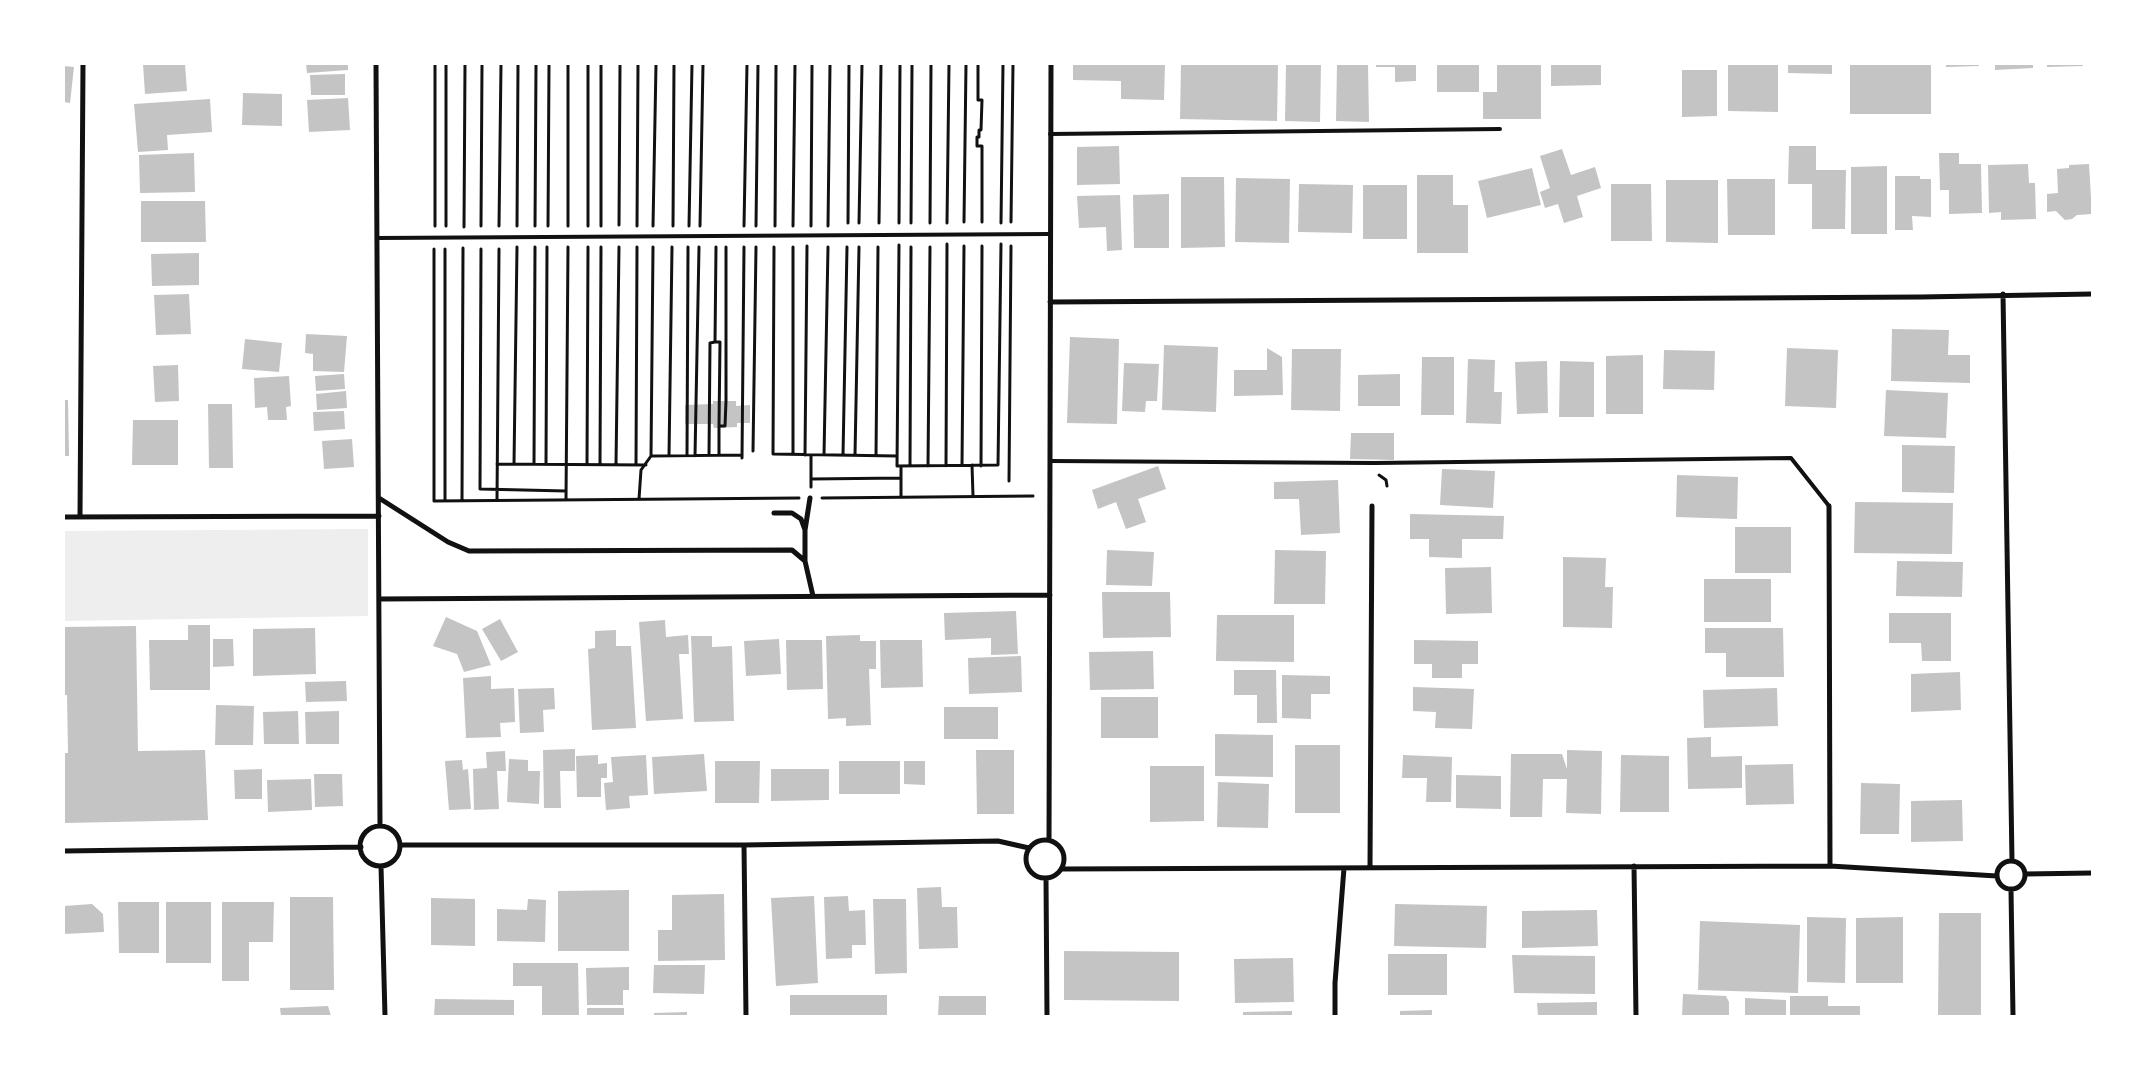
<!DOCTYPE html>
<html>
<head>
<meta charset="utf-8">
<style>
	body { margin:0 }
	#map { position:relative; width:2156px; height:1080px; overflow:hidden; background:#fff; font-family:Arial,sans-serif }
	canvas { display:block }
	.frame { position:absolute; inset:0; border:65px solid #fff; pointer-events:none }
</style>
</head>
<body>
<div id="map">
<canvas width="2156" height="1080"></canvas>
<div class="frame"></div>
</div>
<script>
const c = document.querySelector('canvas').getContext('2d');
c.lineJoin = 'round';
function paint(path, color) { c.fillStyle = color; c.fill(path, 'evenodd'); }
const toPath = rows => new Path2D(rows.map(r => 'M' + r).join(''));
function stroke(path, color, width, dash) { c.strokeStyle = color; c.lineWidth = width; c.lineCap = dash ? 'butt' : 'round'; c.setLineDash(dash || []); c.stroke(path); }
const green = toPath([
	[368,529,368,616,64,621,64,531]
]);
const building = toPath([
	[143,64,185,64,187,91,145,94],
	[306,64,348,64,348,70,307,73],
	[1073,64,1165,64,1164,100,1121,99,1121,81,1073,80],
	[1181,64,1278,64,1277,121,1180,119],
	[1286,64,1321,64,1320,122,1285,121],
	[1337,64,1368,64,1369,122,1336,121],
	[1376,64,1416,64,1416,81,1395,82,1395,67,1376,67],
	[1437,64,1479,64,1479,92,1437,92],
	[1497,64,1541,64,1541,119,1483,119,1483,92,1497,92],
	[1551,64,1601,64,1601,85,1551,86],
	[1728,64,1778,64,1778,112,1728,111],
	[1788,64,1832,64,1832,74,1788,73],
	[1850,64,1931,64,1931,114,1850,114],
	[1946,64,1979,64,1979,66,1946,67],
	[1995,64,2033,64,2033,68,1995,70],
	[2047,64,2083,64,2083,66,2047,67],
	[64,66,74,67,70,103,64,102],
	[1682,70,1717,70,1717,116,1682,117],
	[345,74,345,95,311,95,310,75],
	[243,93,282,94,282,126,242,125],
	[348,98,350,130,309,132,307,100],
	[210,99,212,132,167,135,168,150,138,152,134,104],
	[1119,146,1120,184,1077,185,1077,147],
	[1789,146,1816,146,1816,170,1846,170,1845,229,1812,229,1812,184,1788,184],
	[1562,149,1571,175,1595,167,1601,188,1577,196,1583,217,1564,223,1558,204,1545,208,1540,192,1550,188,1540,156],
	[194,153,195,192,140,193,139,155],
	[1939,153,1959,153,1959,164,1981,164,1982,213,1949,214,1949,190,1940,190],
	[2028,164,2029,183,2035,183,2036,219,2001,220,2001,212,1989,213,1988,165],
	[2089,164,2092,214,2077,215,2072,219,2065,220,2056,211,2047,212,2047,194,2058,193,2057,169,2069,168,2069,165],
	[1887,166,1887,234,1851,234,1851,167],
	[1532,168,1541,205,1487,218,1478,181],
	[1417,175,1453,175,1453,205,1468,205,1468,253,1417,253],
	[1895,176,1920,176,1920,179,1931,179,1931,217,1912,216,1913,230,1895,230],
	[1181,177,1224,177,1225,247,1181,248],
	[1236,178,1290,179,1289,243,1235,242],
	[1727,179,1775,179,1775,235,1728,235],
	[1666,180,1718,180,1718,243,1666,242],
	[1299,184,1353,185,1352,233,1298,232],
	[1611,184,1651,184,1652,241,1611,241],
	[1363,185,1407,185,1407,239,1363,239],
	[1169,194,1169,248,1134,248,1133,195],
	[1120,195,1122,250,1107,251,1106,227,1079,228,1077,196],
	[141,201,205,201,206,242,141,242],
	[199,253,199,285,152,286,151,254],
	[189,294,191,334,156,335,154,295],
	[1892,329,1949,330,1948,355,1970,355,1970,383,1891,381],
	[306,334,347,336,344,372,313,371,313,354,305,353],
	[1070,337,1119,339,1117,424,1067,423],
	[245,339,282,343,279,372,242,369],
	[1164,345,1218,347,1216,412,1162,410],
	[1267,348,1282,357,1283,395,1234,396,1234,370,1267,370],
	[1787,348,1838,350,1836,408,1785,406],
	[1292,349,1341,349,1340,411,1291,410],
	[1664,350,1715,351,1714,390,1663,389],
	[1643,355,1643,414,1606,414,1606,356],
	[1422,357,1454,357,1454,415,1421,415],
	[1468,359,1495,360,1494,392,1502,392,1501,424,1466,423],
	[1547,361,1548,413,1517,414,1515,362],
	[1560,361,1594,362,1594,417,1559,417],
	[1124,363,1159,364,1157,401,1146,401,1145,412,1122,411],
	[178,365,179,401,155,402,153,366],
	[344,374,345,389,316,391,315,376],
	[1400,374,1400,406,1358,406,1358,375],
	[289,376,291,406,286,407,287,420,268,420,267,407,255,408,254,378],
	[1886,390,1948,393,1946,438,1884,436],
	[346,391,347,408,317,410,316,394],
	[64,400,68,400,69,456,64,456],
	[713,401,736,401,736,406,750,405,750,423,737,423,737,427,714,428,713,424,685,424,685,405,713,404],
	[208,404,232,404,233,468,209,468],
	[344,411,345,429,314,431,313,412],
	[133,420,178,420,178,465,132,465],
	[1351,433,1394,433,1394,460,1350,459],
	[352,439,354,467,324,469,322,441],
	[1902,445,1955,446,1954,493,1902,492],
	[1158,466,1166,489,1138,499,1146,522,1126,529,1116,502,1098,509,1092,490],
	[1442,469,1495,471,1493,508,1440,505],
	[1677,475,1738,477,1737,519,1676,517],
	[1338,480,1340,533,1301,535,1299,499,1274,499,1274,482],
	[1855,502,1953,503,1952,554,1854,553],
	[1410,514,1504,516,1503,539,1462,539,1462,558,1429,557,1429,539,1410,539],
	[1735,527,1791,527,1791,573,1735,573],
	[1107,550,1154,552,1152,586,1106,585],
	[1275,550,1326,551,1325,604,1274,604],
	[1563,557,1606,558,1605,587,1613,587,1612,628,1563,627],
	[1897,561,1963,562,1962,597,1896,596],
	[1491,567,1492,613,1446,614,1445,568],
	[1704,579,1771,579,1771,622,1704,622],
	[1102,592,1170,592,1171,637,1103,638],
	[1016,611,1018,654,991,655,991,638,945,640,944,613],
	[1889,613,1951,613,1951,661,1922,661,1921,643,1889,643],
	[1217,615,1294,615,1294,662,1216,661],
	[446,617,477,631,491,665,464,672,457,654,433,646],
	[500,619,518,652,501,661,482,629],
	[665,620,666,637,688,635,689,654,679,654,683,719,646,721,639,622],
	[188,625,210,625,210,690,150,690,149,640,188,640],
	[136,626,138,751,205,750,208,820,64,823,64,753,68,753,67,695,64,695,64,627],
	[315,628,316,674,253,676,253,629],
	[1705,628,1783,628,1784,677,1726,677,1726,653,1705,653],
	[616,630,616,646,631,646,636,728,592,730,588,649,595,648,595,631],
	[860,635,860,641,876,641,876,669,869,669,871,725,846,726,846,718,828,719,826,636],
	[691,636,712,636,712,647,732,646,734,721,694,722],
	[213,639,233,639,234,666,213,667],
	[779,639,781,674,746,676,744,641],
	[786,640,822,640,823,689,787,690],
	[880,640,922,640,923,687,881,688],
	[1414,640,1478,641,1478,664,1462,664,1462,678,1432,678,1432,664,1414,664],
	[1153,651,1154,689,1090,690,1089,652],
	[1021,656,1022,692,969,694,968,658],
	[1234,670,1276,670,1277,723,1257,723,1257,695,1234,695],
	[1960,672,1961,710,1911,712,1911,674],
	[1282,675,1330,676,1330,694,1311,694,1311,719,1282,718],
	[491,676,491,689,514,688,515,722,500,723,501,737,466,738,463,678],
	[346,681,347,701,306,702,305,682],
	[1413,687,1474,689,1472,729,1435,728,1436,712,1413,711],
	[554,688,555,709,543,710,544,732,520,733,518,689],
	[1777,688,1778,726,1704,728,1703,690],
	[1101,697,1158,697,1158,738,1101,738],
	[216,705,254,706,253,745,215,745],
	[944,707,998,707,998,739,944,739],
	[298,711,299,744,264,744,263,712],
	[339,711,339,744,306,744,305,712],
	[1215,734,1273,735,1273,777,1215,776],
	[1711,737,1711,757,1742,756,1742,788,1688,789,1687,738],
	[1295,745,1340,745,1340,813,1295,813],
	[575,749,575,771,560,771,561,808,544,808,543,750],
	[976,750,1014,750,1014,814,977,814],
	[1567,750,1602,751,1601,814,1566,813,1567,779,1543,779,1542,817,1510,817,1511,754,1562,754,1567,769],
	[505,751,506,771,497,771,499,809,474,810,473,769,487,768,486,752],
	[704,754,707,791,654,794,652,757],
	[598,755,598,764,607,763,607,778,601,778,601,797,577,797,576,756],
	[646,755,648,795,629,796,630,808,606,810,604,783,613,782,611,757],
	[1403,755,1452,757,1451,802,1426,802,1427,778,1402,778],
	[1621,755,1669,756,1669,812,1620,812],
	[509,759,528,760,528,771,540,771,539,804,507,802],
	[462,760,463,770,468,769,471,809,449,810,445,761],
	[715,761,760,761,759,803,715,803],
	[839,761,900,761,900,794,839,794],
	[904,761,925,761,925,785,904,784],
	[1793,764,1794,804,1746,805,1745,765],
	[1150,766,1204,766,1204,821,1150,822],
	[262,769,262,799,235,799,234,770],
	[771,769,829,769,829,800,771,801],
	[314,774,342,774,343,806,315,807],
	[1456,775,1501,776,1501,809,1456,808],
	[311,779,312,810,268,812,267,780],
	[1218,782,1269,784,1268,828,1217,827],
	[1861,783,1900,784,1899,834,1860,834],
	[1962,800,1963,841,1911,842,1911,801],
	[941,887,942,907,957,907,958,948,919,949,917,888],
	[629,890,629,951,558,951,558,891],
	[724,894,725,960,658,961,658,930,672,930,672,895],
	[814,896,818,983,776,986,771,898],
	[848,896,849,911,865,910,866,945,852,945,852,958,826,959,824,897],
	[290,897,333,897,334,990,290,990],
	[431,898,475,899,475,946,431,945],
	[528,899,546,900,545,942,497,941,497,909,527,910],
	[873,899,906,899,907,973,875,974],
	[118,902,159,902,159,953,119,953],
	[166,902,211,902,211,963,166,963],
	[222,902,274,902,273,942,249,942,249,981,222,981],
	[92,904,103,914,104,932,64,934,64,906],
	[1395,904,1487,906,1486,948,1394,946],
	[1597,910,1598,946,1522,948,1522,911],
	[1939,913,1981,913,1981,1016,1938,1016],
	[1807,917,1846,918,1845,983,1807,982],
	[1903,917,1903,983,1856,983,1856,918],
	[1700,921,1800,925,1798,993,1698,990],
	[1064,951,1179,952,1179,1001,1064,1000],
	[1388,954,1447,954,1447,995,1388,995],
	[1512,955,1595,956,1595,994,1514,993],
	[1293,958,1294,1002,1235,1003,1234,959],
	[513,963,578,963,579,1016,542,1016,542,986,513,986],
	[654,965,705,965,704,994,653,993],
	[629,967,629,990,623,990,623,1005,587,1005,586,968],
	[1683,994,1726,996,1729,1002,1729,1016,1682,1016],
	[790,995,887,995,887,1016,790,1016],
	[939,996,986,996,986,1016,938,1016],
	[1790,996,1828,996,1828,1006,1860,1006,1860,1016,1790,1016],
	[1745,998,1786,1000,1786,1016,1745,1016],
	[435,999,514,1000,514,1016,434,1016],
	[1597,1002,1597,1016,1538,1016,1537,1003],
	[328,1006,331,1016,281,1016,280,1008],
	[587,1008,624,1008,624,1016,587,1016],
	[1432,1010,1432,1016,1400,1016,1400,1011],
	[1292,1011,1292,1016,1243,1016,1243,1012],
	[687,1012,687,1016,654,1016,654,1013]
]);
const path = toPath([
	[978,64,978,100,982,100,981,130,979,130,979,137,977,137,977,146,982,146,982,222],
	[964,222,966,64],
	[1011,222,1013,64],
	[848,223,849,64],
	[859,223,862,64],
	[879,223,881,64],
	[899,223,900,64],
	[911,223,912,64],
	[930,223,931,64],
	[947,223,949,64],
	[1001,223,1003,64],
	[619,225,620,64],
	[435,226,435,64],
	[446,226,446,64],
	[481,226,482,64],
	[499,226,501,64],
	[517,226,518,64],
	[535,226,536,64],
	[548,226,549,64],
	[568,226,568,64],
	[588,226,588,64],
	[601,226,601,64],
	[637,226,638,64],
	[653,226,656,64],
	[673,226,674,64],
	[689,226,692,64],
	[700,226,703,64],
	[744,226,747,64],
	[756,226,758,64],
	[775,226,776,64],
	[793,226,795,64],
	[811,226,812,64],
	[828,226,830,64],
	[464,227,465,64],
	[899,245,897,466,998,465,1001,244],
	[774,247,773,454,897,456],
	[434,249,434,501,799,498],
	[481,249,480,489,566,491],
	[715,342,716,247],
	[715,342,720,342,719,426],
	[753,451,756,247],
	[793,454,793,247],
	[687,455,688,247],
	[709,455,710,343,715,342],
	[719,455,719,426,725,426,726,401,726,247],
	[805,455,807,246],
	[824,455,828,247],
	[843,455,847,247],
	[855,455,859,247],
	[876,455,878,247],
	[651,456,742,455],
	[669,456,672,247],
	[695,456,699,247],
	[742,458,744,247],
	[497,464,646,465],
	[514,464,517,247],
	[534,464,535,247],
	[546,464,547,247],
	[587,464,588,247],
	[600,464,601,247],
	[616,464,619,247],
	[636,465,637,247],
	[962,465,964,246],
	[972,465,973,496],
	[901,466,901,497],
	[910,466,911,247],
	[928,466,930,247],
	[946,466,947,244],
	[981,466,982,246],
	[1379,475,1386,480,1387,486],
	[811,479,901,478],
	[1009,481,1011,246],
	[811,487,811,455],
	[822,498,1033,496],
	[639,499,641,470,651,456,653,247],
	[462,500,463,248],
	[497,500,499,249],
	[566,500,568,247],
	[445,501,445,249]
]);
const service = toPath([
	[1050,134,1500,129],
	[377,238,1049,234],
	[1050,461,1375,463,1791,458,1829,506]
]);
const minor = toPath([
	[376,64,380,826],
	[2003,294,2012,861],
	[1050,302,1921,297,2092,294],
	[379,498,448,542,469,551,792,550,805,561,813,596],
	[1829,506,1830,866],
	[774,513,792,513,801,519,805,530,805,561],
	[64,517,379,516],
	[80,517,83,64],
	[805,530,810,498],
	[379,599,1050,595],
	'360 846a20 20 0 1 1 40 0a20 20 0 1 1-40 0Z',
	'1026 859a19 19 0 1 1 38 0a19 19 0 1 1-38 0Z',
	[1049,840,1051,64],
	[400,845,744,845,998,841,1029,848],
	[744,845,746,1016],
	[64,851,361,847],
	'1997 875a14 14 0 1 1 28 0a14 14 0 1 1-28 0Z',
	[381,866,385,1016],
	[1634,866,1636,1016],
	[1370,867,1372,506],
	[1062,869,1830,866,1997,876],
	[2025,874,2092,873],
	[1046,878,1047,1016],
	[2011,890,2013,1016],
	[1335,1016,1335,983,1344,868]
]);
paint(green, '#eee');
paint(building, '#c4c4c4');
stroke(path, '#111', 3);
stroke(service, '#111', 4);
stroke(minor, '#111', 5);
</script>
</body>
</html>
